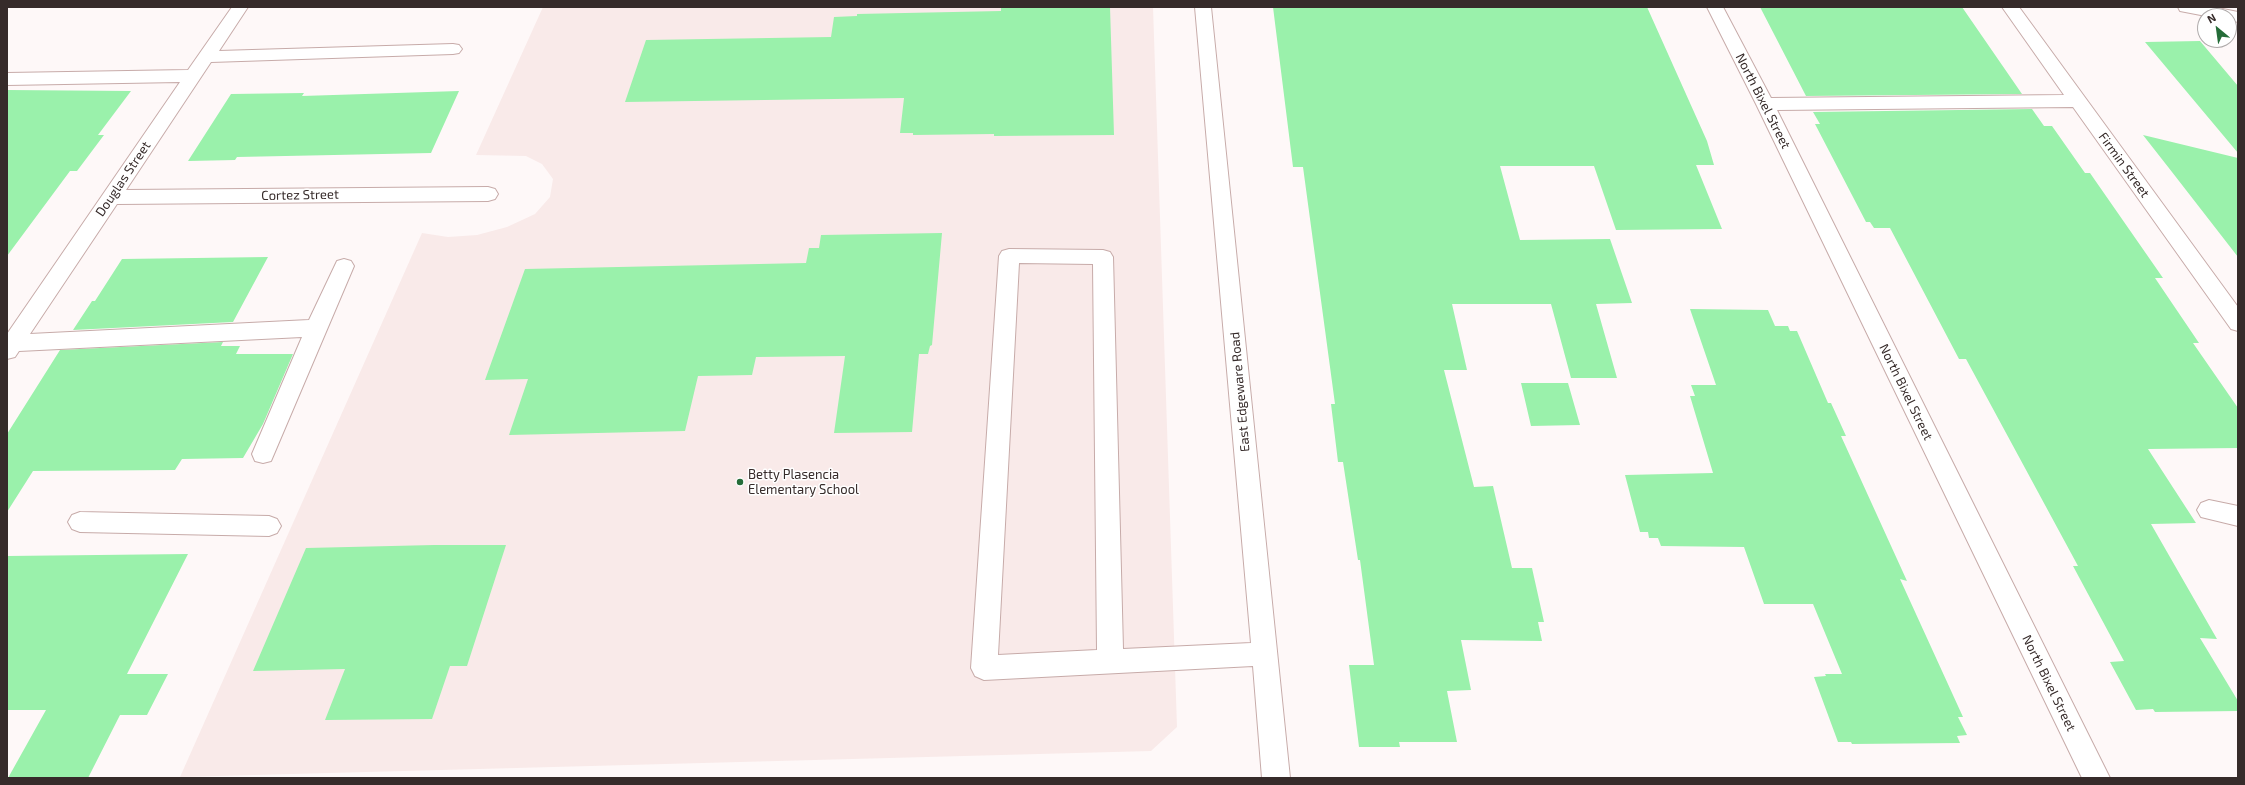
<!DOCTYPE html>
<html>
<head>
<meta charset="utf-8">
<style>
	body { margin:0 }
	#map { position:relative; width:2245px; height:785px; overflow:hidden; background:#fef8f8; font-family:"Exo 2",sans-serif }
	canvas { display:block }
	.frame { position:absolute; inset:0; border:8px solid #362b2a; pointer-events:none }
	.north { position:absolute; left:2197px; top:8px; width:40px; height:40px; box-sizing:border-box; background:#fff; border:1px solid #afaaaa; border-radius:50%; rotate:331deg; font-size:11px; font-weight:700; line-height:16px; text-align:center; color:#362b2a }
	.north::after { content:''; display:block; margin:auto; width:14px; height:18px; background:#256c38; clip-path:polygon(50% 0,100% 100%,50% 72%,0 100%) }
</style>
</head>
<body>
<div id="map">
<canvas width="2245" height="785"></canvas>
<div class="frame"></div>
<div class="north">N</div>
</div>
<script>
const c = document.querySelector('canvas').getContext('2d');
c.lineJoin = 'round';
function paint(path, color) { c.fillStyle = color; c.fill(path, 'evenodd'); }
const toPath = rows => new Path2D(rows.map(r => 'M' + r).join(''));
function stroke(path, color, width, dash) { c.strokeStyle = color; c.lineWidth = width; c.lineCap = dash ? 'butt' : 'round'; c.setLineDash(dash || []); c.stroke(path); }
function write(font, color, halo, rows, align = 'center') {
  c.font = font + ' "Exo 2",sans-serif'; c.lineWidth = 3; c.setLineDash([]); c.textBaseline = 'middle'; c.strokeStyle = halo; c.fillStyle = color; for (const [text, x, y, turn = 0] of rows) {
    c.save(); c.translate(x, y); c.rotate((+turn || 0) * Math.PI / 180); c.textAlign = isNaN(turn) ? turn : align; if (halo) c.strokeText(text, 0, 0); c.fillText(text, 0, 0); c.restore();
  }
}
const built = toPath([
	[543,7,1153,7,1177,727,1151,751,180,777,422,233,448,237,477,235,507,227,535,214,550,197,553,179,542,164,526,156,476,155]
]);
const building = toPath([
	[1001,7,1110,7,1114,135,994,136,994,134,913,135,913,133,900,133,904,98,625,102,646,40,831,37,834,17,857,16,857,14,1001,11],
	[1273,7,1647,7,1707,141,1714,165,1696,165,1722,229,1616,230,1594,166,1500,166,1520,240,1610,239,1632,303,1596,304,1617,378,1571,378,1551,304,1452,304,1467,370,1444,370,1474,487,1493,486,1512,568,1532,568,1544,622,1538,622,1542,641,1461,640,1471,690,1447,691,1457,742,1399,742,1400,747,1359,747,1349,665,1374,665,1360,560,1358,560,1343,462,1338,462,1331,404,1335,404,1303,167,1293,167],
	[1760,7,1962,7,2022,94,1806,96],
	[2200,41,2238,86,2238,153,2145,42],
	[7,90,131,91,98,135,104,135,77,171,70,171,7,256],
	[459,91,431,153,237,157,235,160,188,161,231,94,304,93,302,96],
	[2032,109,2044,126,2052,126,2085,173,2090,173,2163,278,2155,278,2199,343,2193,343,2238,408,2238,448,2148,449,2196,523,2151,524,2217,639,2200,638,2238,701,2238,711,2155,712,2153,709,2136,710,2110,662,2124,661,2073,566,2078,566,1966,359,1959,359,1890,228,1874,228,1870,222,1866,222,1815,124,1820,124,1813,112],
	[2143,135,2238,158,2238,257,2172,172],
	[942,233,932,345,930,346,928,354,919,354,912,432,834,433,845,356,756,357,752,375,698,376,685,431,509,435,528,379,485,380,525,269,806,263,809,248,819,248,821,235],
	[268,257,233,322,73,330,92,301,95,301,122,259],
	[1690,309,1768,310,1775,326,1788,326,1790,331,1797,331,1828,403,1831,403,1846,436,1841,436,1907,581,1900,579,1963,717,1958,717,1967,735,1957,736,1960,743,1852,744,1851,742,1838,742,1814,677,1826,676,1825,674,1842,674,1813,604,1764,604,1744,547,1661,546,1658,538,1649,538,1648,532,1640,532,1625,475,1713,473,1690,396,1695,396,1691,385,1716,385],
	[223,342,221,346,240,346,236,354,293,354,263,424,243,458,182,459,175,470,33,471,7,512,7,434,60,350],
	[1521,383,1568,383,1580,425,1531,426],
	[434,545,506,545,467,666,450,666,432,719,325,720,345,669,253,671,306,548],
	[188,554,127,674,168,674,147,715,120,715,88,778,8,778,46,710,7,710,7,556]
]);
const minor = toPath([
	[232,7,248,7,219,51,453,44,459,45,462,49,459,53,453,54,211,62,126,190,488,187,495,189,498,194,495,199,488,201,117,204,30,334,309,320,337,261,344,259,351,261,354,266,274,454,271,461,263,463,255,461,252,454,302,337,19,351,15,357,7,359,7,334,180,82,7,85,7,73,188,70,232,7],
	[1195,7,1211,7,1290,778,1262,778,1253,666,984,680,975,676,971,668,999,256,1002,251,1009,249,1103,250,1110,252,1113,257,1123,649,1251,643,1195,7],
	[1019,263,1093,264,1097,650,998,655,1019,263],
	[1707,7,1723,7,1771,98,2064,95,2002,7,2019,7,2238,307,2238,331,2231,329,2073,107,1777,110,2110,778,2082,778,1756,104,1707,7],
	[2209,500,2238,506,2238,526,2201,517,2197,510,2201,503,2209,500],
	[80,512,269,516,277,519,281,526,277,533,269,536,80,532,72,529,68,522,72,515,80,512]
]);
const major = toPath([
	[2178,7,2213,7,2238,12,2238,22,2229,20,2229,16,2206,16,2180,11,2178,7]
]);
const markers = [
	[740,482,4,"#256c38"]
];
const streetNames = [
	["North Bixel Street",1763,101,63],
	["Firmin Street",2124,165,54],
	["Douglas Street",123,179,-56],
	["Cortez Street",300,195,-1],
	["East Edgeware Road",1240,392,-95],
	["North Bixel Street",1906,392,64],
	["North Bixel Street",2049,683,64]
];
const poiNames = [
	["Betty Plasencia",748,475],
	["Elementary School",748,490]
];
paint(built, '#f9eae9');
paint(building, '#9af1ab');
stroke(minor, '#c7aba9', 2);
stroke(major, '#c7aba9', 2);
paint(minor, '#fff');
paint(major, '#fff');
for (const [x, y, r, color] of markers) { const dot = new Path2D(); dot.arc(x, y, r, 0, 2 * Math.PI); c.fillStyle = color; c.fill(dot); stroke(dot, '#fff', 1.5); }
write('13px', '#362b2a', '#fff', streetNames);
write('13px', '#362b2a', '#fff', poiNames, 'left');
</script>
</body>
</html>
